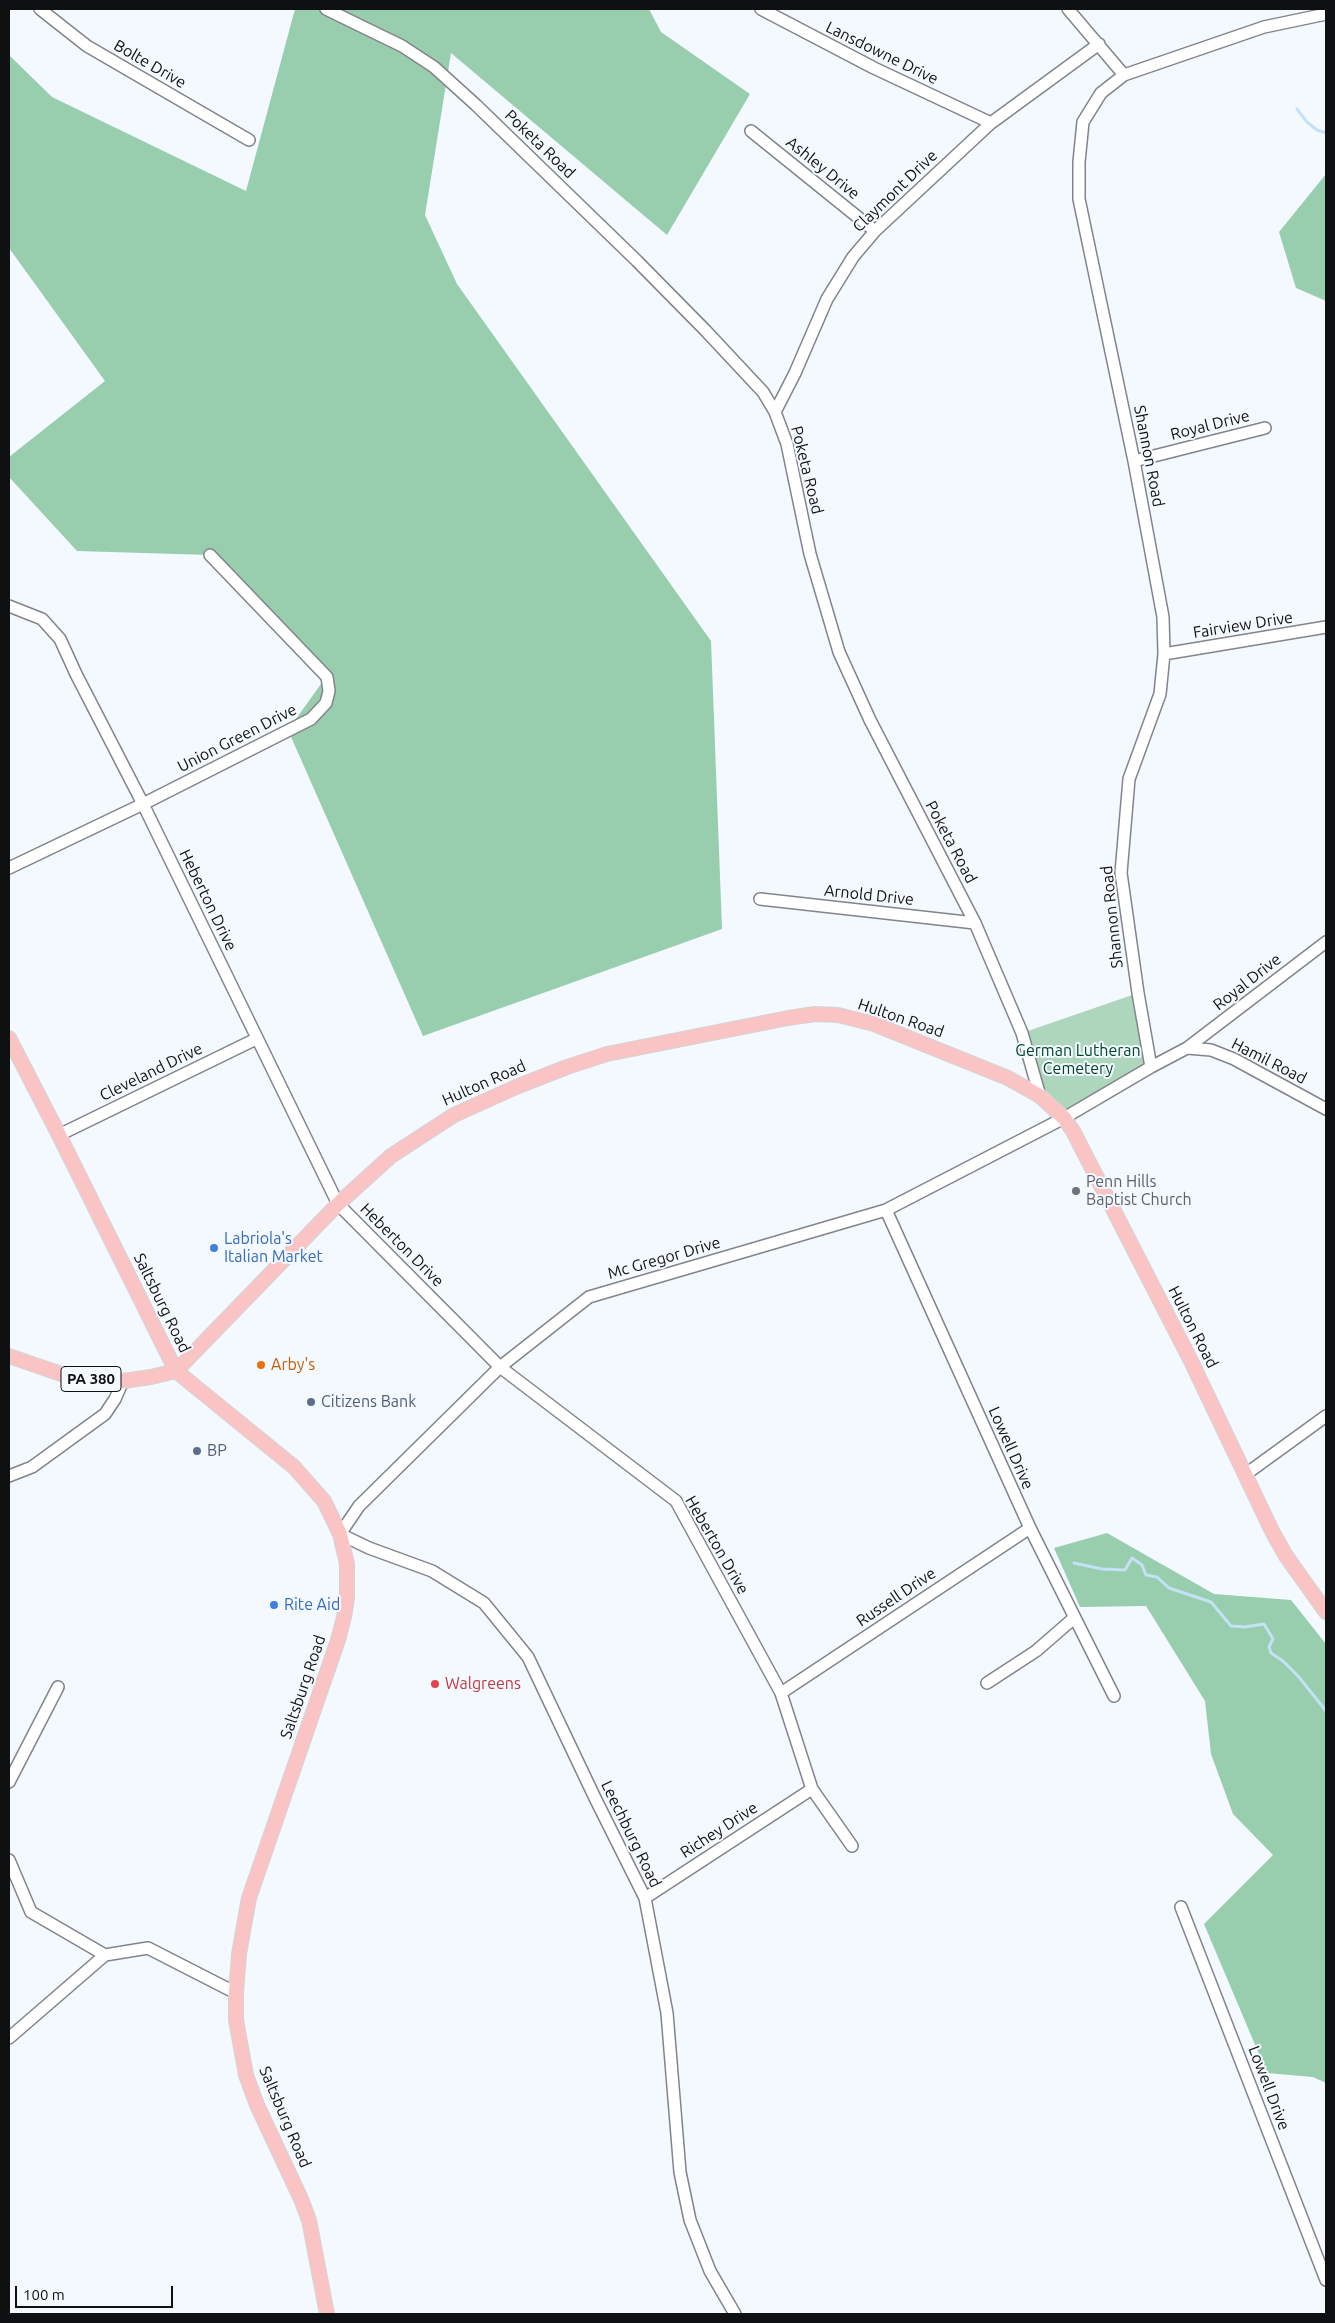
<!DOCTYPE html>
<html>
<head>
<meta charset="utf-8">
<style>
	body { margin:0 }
	#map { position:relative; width:1335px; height:2323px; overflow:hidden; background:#f4f8ff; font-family:Ubuntu,sans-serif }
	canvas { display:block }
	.frame { position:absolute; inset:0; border:10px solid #0f1012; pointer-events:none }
	.scale { position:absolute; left:15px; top:2286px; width:158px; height:22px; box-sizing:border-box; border:2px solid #0f1012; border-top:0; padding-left:6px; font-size:15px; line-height:18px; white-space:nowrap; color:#0f1012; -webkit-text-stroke:4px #f4f8ff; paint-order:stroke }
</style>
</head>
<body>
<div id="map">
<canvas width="1335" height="2323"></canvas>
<div class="frame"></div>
<div class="scale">100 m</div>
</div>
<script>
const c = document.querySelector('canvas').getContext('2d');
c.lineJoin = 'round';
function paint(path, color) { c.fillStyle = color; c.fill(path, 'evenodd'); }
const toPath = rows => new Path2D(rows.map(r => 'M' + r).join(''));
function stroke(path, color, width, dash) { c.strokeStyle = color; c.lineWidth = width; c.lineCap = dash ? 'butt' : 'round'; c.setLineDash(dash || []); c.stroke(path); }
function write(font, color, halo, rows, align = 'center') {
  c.font = font + ' Ubuntu,sans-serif'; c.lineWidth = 4; c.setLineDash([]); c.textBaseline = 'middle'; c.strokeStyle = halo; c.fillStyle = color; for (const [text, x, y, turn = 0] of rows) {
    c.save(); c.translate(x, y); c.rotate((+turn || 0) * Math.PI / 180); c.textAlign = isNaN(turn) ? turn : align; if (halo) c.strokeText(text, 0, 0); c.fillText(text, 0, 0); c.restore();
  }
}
const green = toPath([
	[1138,993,1151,1067,1064,1118,1040,1096,1022,1033]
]);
const forest = toPath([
	[295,9,649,9,661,32,750,94,667,235,451,53,425,215,457,284,711,641,722,929,423,1036,288,730,326,677,210,555,77,551,9,477,9,457,105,381,9,248,9,55,52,97,246,191],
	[1326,174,1326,301,1296,288,1279,232],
	[1107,1533,1214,1594,1291,1600,1326,1644,1326,2083,1313,2077,1267,2073,1204,1924,1273,1855,1233,1814,1211,1754,1205,1701,1146,1606,1080,1607,1054,1548]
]);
const stream = toPath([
	[1297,109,1307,122,1317,130,1326,133],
	[1074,1563,1102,1569,1125,1570,1132,1558,1142,1565,1146,1575,1157,1577,1169,1588,1211,1602,1231,1626,1245,1627,1264,1624,1273,1639,1269,1647,1271,1653,1283,1661,1298,1676,1326,1711]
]);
const minor = toPath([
	[40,9,87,46,249,140],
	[326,9,402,46,434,67,476,105,637,261,706,331,763,392,775,412,787,444,810,554,839,652,870,720,975,923,1022,1033,1040,1096],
	[761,9,874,68,991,123],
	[1068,9,1124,75],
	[751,131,875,231],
	[775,412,795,373,827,299,853,257,875,231,991,123,1099,44],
	[1134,461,1265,428],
	[9,606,42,619,60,639,76,674,143,804,338,1204,500,1367,676,1501,781,1693,812,1789,852,1846],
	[1164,654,1326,627],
	[9,868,143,804,311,719,326,703,329,691,327,677,210,555],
	[760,899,975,923],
	[1187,1048,1326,942],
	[1151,1067,1138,993,1121,873,1129,779,1160,694,1164,654,1163,617,1134,461,1079,199,1079,162,1083,122,1101,93,1124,75,1264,27,1326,14],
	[59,1135,256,1039],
	[886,1210,1030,1528,1114,1696],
	[1246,1474,1326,1416],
	[9,1476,32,1467,105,1414,115,1399,123,1381],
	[987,1683,1036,1651,1074,1618],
	[781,1693,1030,1528],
	[9,1782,58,1687],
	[9,1860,31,1912,105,1955],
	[645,1898,812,1789],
	[1181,1907,1326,2280],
	[9,2038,105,1955,148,1948,236,1993],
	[735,2314,710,2271,690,2220,680,2172,667,2013,645,1898,595,1798,528,1657,484,1603,432,1571,369,1548,340,1534,359,1506,500,1367,589,1297,886,1210,1064,1118,1151,1067,1187,1048,1211,1050,1234,1059,1326,1109]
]);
const major = toPath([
	[9,1038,59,1135,176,1371,294,1467,324,1501,340,1534,347,1564,347,1598,344,1617,338,1640,249,1898,239,1954,236,1993,236,2020,246,2075,257,2105,301,2199,309,2220,327,2314],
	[9,1356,61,1374,95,1379,123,1381,151,1377,176,1371],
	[176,1371,338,1204,391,1156,454,1115,516,1087,567,1067,607,1054,788,1018,815,1014,838,1015,874,1024,1008,1078,1040,1096,1064,1118,1073,1131,1191,1361,1272,1531,1286,1556,1326,1612]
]);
const markers = [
	[1076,1191,5,"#6b7280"],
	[214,1248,5,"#3f7fe0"],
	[261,1365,5,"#e8710a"],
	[311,1402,5,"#5c6f8a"],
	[197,1451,5,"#5c6f8a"],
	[274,1605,5,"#3f7fe0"],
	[435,1684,5,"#e0444e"]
];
const shields = [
	[91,1379,60]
];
const shieldNames = [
	["PA 380",91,1379]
];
const streetNames = [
	["Lansdowne Drive",882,53,26],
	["Bolte Drive",150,64,30],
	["Poketa Road",540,144,44],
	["Ashley Drive",823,168,39],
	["Claymont Drive",895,191,-44],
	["Royal Drive",1210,425,-14],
	["Shannon Road",1149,456,79],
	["Poketa Road",807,470,76],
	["Fairview Drive",1243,625,-9],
	["Union Green Drive",237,738,-27],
	["Poketa Road",951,842,62],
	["Arnold Drive",869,895,6],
	["Heberton Drive",208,900,64],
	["Shannon Road",1112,917,-96],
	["Royal Drive",1247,982,-38],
	["Hulton Road",901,1018,19],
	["Hamil Road",1269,1061,27],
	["Cleveland Drive",151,1072,-26],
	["Hulton Road",484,1083,-24],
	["Heberton Drive",402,1245,45],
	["Mc Gregor Drive",664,1258,-16],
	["Saltsburg Road",162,1303,64],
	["Hulton Road",1193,1327,63],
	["Lowell Drive",1011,1448,66],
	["Heberton Drive",717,1545,60],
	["Russell Drive",896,1597,-34],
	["Saltsburg Road",303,1687,-71],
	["Richey Drive",719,1830,-33],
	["Leechburg Road",631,1834,64],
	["Lowell Drive",1269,2088,69],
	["Saltsburg Road",285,2117,67]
];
const parkNames = [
	["German Lutheran",1078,1051],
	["Cemetery",1078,1069]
];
const worshipNames = [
	["Penn Hills",1086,1182],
	["Baptist Church",1086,1200]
];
const shopNames = [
	["Labriola's",224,1239],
	["Italian Market",224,1257],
	["Rite Aid",284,1605]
];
const foodNames = [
	["Arby's",271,1365]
];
const serviceNames = [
	["Citizens Bank",321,1402],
	["BP",207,1451]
];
const healthNames = [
	["Walgreens",445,1684]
];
paint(green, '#aed6bd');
paint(forest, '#98cead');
stroke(stream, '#c3e2f7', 3);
stroke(minor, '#81848b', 14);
stroke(major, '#d4d4d4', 16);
stroke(minor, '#fff', 11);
stroke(major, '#fac4c5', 14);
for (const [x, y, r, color] of markers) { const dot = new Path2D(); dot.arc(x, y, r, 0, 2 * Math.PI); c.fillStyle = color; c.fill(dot); stroke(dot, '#f4f8ff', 2); }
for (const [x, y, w] of shields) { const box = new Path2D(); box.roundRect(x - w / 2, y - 12.5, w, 25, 4); c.fillStyle = '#f4f8ff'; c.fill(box); stroke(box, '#0f1012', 1); }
write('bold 15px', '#0f1012', null, shieldNames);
write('16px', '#0f1012', '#f4f8ff', streetNames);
write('16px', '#004628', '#f4f8ff', parkNames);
write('16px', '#5b616d', '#f4f8ff', worshipNames, 'left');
write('16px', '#366cbe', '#f4f8ff', shopNames, 'left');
write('16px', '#c56008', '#f4f8ff', foodNames, 'left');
write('16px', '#4e5e75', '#f4f8ff', serviceNames, 'left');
write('16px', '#be3a42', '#f4f8ff', healthNames, 'left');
</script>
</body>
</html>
